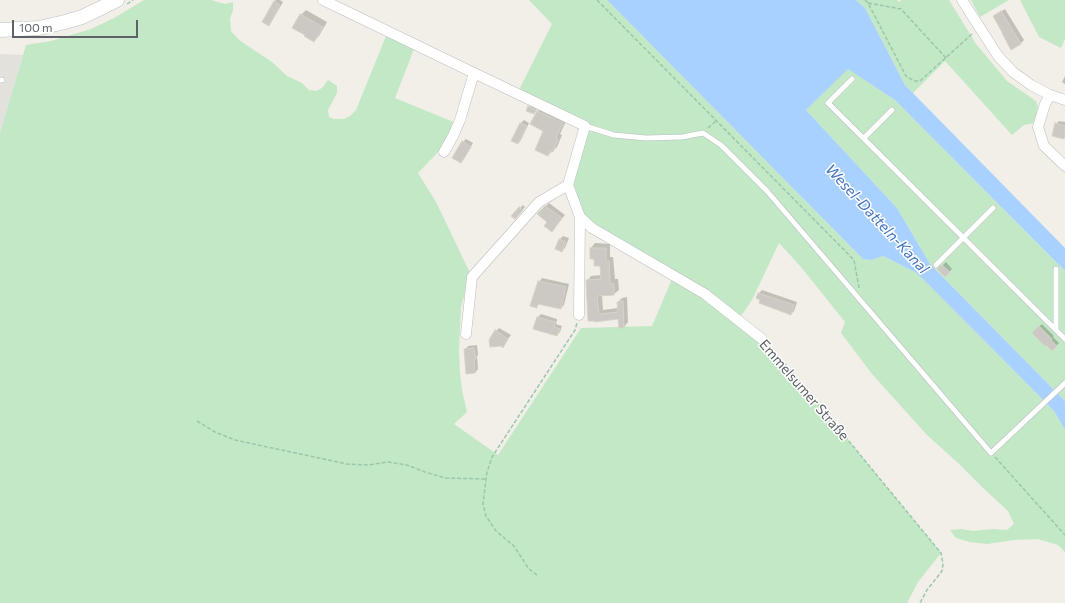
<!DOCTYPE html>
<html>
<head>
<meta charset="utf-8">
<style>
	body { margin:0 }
	#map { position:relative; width:1065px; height:603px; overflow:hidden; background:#f1efe7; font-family:Commissioner,sans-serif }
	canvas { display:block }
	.scale { position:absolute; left:12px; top:20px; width:126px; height:18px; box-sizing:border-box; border:2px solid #5e6167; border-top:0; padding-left:5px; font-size:12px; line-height:14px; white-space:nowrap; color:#5e6167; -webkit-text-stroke:3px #fff; paint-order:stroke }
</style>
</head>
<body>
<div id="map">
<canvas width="1065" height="603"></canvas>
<div class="scale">100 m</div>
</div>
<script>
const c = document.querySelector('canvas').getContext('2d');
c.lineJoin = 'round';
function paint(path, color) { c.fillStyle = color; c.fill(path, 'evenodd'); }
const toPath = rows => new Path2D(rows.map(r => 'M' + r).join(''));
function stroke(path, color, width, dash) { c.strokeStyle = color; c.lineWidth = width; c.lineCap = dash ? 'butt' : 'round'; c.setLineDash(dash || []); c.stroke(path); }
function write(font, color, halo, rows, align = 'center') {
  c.font = font + ' Commissioner,sans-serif'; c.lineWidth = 3; c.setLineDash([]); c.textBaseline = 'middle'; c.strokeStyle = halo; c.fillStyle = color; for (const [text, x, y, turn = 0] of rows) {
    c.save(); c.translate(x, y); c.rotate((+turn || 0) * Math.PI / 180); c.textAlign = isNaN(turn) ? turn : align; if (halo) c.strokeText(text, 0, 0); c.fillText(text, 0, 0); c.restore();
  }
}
const industrial = toPath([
	[0,54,23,55,0,133]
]);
const green = toPath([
	[144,0,211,0,225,4,233,2,233,10,230,19,231,31,239,40,272,62,287,76,302,83,309,90,316,91,322,88,328,80,337,86,337,93,328,110,329,117,334,119,344,119,350,116,356,110,386,36,414,49,395,98,456,123,452,134,439,151,418,173,436,202,472,277,465,293,461,307,460,328,459,351,460,373,462,390,467,412,454,424,498,455,581,328,652,326,672,279,702,297,762,339,787,366,941,553,918,582,907,603,0,603,0,133,26,45,51,41,91,29,114,18],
	[529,0,607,0,863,259,872,260,883,256,915,272,927,283,1054,411,1065,430,1065,552,1058,545,1038,539,1014,540,987,544,970,542,956,538,950,530,961,529,973,531,992,529,1007,530,1014,524,1008,511,983,488,957,462,927,435,872,374,841,333,845,322,801,267,779,243,752,300,741,316,596,226,585,217,572,184,576,165,590,125,519,90,552,24],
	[856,0,897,0,899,2,901,0,949,0,976,44,1007,81,1036,101,1038,107,1034,123,1024,125,1012,135,945,61,913,93,905,85,865,8],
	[971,0,1009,0,980,17],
	[1020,0,1065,0,1065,39,1061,48,1039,37],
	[848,68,895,100,1065,271,1065,401,930,264,897,208,806,110]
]);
const water = toPath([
	[607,0,856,0,865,8,905,85,1065,248,1065,271,895,100,848,69,806,110,897,208,930,264,1065,401,1065,430,1054,411,927,283,915,272,883,256,872,260,863,259]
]);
const shadow = toPath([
	[276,0,280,0,283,2,272,21,269,25,274,2],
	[1005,9,1024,40,1021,43,1012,49,994,16],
	[306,10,327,22,319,36,314,41,301,15],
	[1065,76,1065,84,1062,82],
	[531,106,537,109,534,113,529,107],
	[542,107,567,119,560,134,562,135,557,147,548,155,545,130,537,112],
	[524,120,529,123,521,140,518,143,513,141,521,123],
	[1059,121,1065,122,1065,137,1063,138,1056,124],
	[466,139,473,143,464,159,461,162,463,142],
	[549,203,565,215,555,227,538,214],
	[523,205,525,207,515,218,520,208],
	[563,236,569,238,565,248,562,251,560,239],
	[595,243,610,244,610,257,613,257,615,279,618,279,619,290,614,294,602,295,603,310,618,308,618,302,622,298,627,297,628,322,624,327,619,318,595,321,587,281,591,276,602,275,601,265,595,258,591,258,591,248],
	[946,262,952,269,945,276,942,266],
	[542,278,569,284,564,305,561,308,540,303,536,306,539,282],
	[762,290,797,302,794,311,791,314,757,298,759,293],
	[541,314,557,319,556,324,562,326,560,332,557,335,534,328,538,317],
	[1042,324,1054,336,1053,337,1059,343,1052,350,1033,333],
	[499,328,511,335,503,346,496,331],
	[477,345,478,355,477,356,478,369,475,373,467,373,465,350,468,346]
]);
const building = toPath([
	[274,1,280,5,269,26,262,22,274,1],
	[1001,11,1021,44,1011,50,1002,33,1002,32,993,16,1001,11],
	[300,14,323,27,314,42,304,36,305,35,292,28,300,14],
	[528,106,536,110,534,114,526,111,528,106],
	[537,111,563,123,556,138,558,139,553,152,550,151,548,156,535,150,543,131,530,124,537,111],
	[520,123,527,126,518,144,511,141,520,123],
	[1055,123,1065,126,1065,134,1064,139,1052,136,1055,123],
	[462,141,471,147,461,163,452,158,462,141],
	[545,206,562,218,552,232,544,226,547,222,537,214,545,206],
	[519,207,523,210,515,219,511,216,519,207],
	[559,239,566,242,562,252,555,249,559,239],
	[590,248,606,248,606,261,609,261,610,283,614,284,614,295,597,296,599,314,618,312,617,302,623,301,624,328,619,328,618,319,595,322,594,321,588,321,586,280,601,279,600,266,594,266,594,259,590,259,590,248],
	[942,265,950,272,945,277,937,269,942,265],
	[538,281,566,287,561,309,538,304,537,308,530,306,538,281],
	[758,293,794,305,791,315,759,303,760,300,756,298,758,293],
	[537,317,555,322,554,327,560,329,557,336,533,329,537,317],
	[1039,326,1052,339,1051,340,1057,346,1052,351,1046,345,1045,346,1032,333,1039,326],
	[495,330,508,339,503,348,501,346,490,347,489,340,495,330],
	[474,348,476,359,474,359,475,373,466,374,464,349,474,348]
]);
const path = toPath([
	[597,0,854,260,859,288],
	[865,0,868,3,906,76,914,81,920,81,972,34],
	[868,3,901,9,946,58],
	[127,4,133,0],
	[708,128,716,121],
	[767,345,787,366,941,553,943,564,942,571,927,590,920,603],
	[197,421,215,432,235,440,347,464,368,465,388,462,407,465,425,472,445,478,486,479],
	[995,457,1065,535],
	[537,575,529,569,514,546,496,531,486,516,483,504,487,472,492,457,575,330,577,323]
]);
const lane = toPath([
	[852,79,828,103,1065,339],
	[0,80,2,80],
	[585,126,614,135,646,138,682,137,703,133,721,145,767,191,991,453,1065,383],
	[864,138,892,110],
	[936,265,993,208],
	[1056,269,1056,330]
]);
const street = toPath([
	[323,0,474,73,585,126,568,185,580,217,592,228,705,294,762,339],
	[962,0,998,56,1013,72,1031,85,1050,95,1065,100],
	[1050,95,1045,104,1038,127,1044,146,1065,166],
	[444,152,453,136,460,120,474,73],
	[579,315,580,217],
	[466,334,472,277,539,202,568,185]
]);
const secondary = toPath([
	[0,30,39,28,65,22,82,17,101,8,117,0]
]);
const streetNames = [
	["Emmelsumer Straße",804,390,49]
];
const waterNames = [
	["Wesel-Datteln-Kanal",877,219,47]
];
paint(industrial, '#e2e1db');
paint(green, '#c3e8c6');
paint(water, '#a8d1ff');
paint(shadow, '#0003');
paint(building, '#ccc9c4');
stroke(building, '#d6d2c5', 1);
stroke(lane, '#bbbdc2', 6);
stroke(street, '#bbbdc2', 11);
stroke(secondary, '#bcbec4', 15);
stroke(path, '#9ac7ab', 1.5, [4, 2]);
stroke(lane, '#fff', 5);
stroke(street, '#fff', 10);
stroke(secondary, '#fff', 14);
write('14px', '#5e6167', '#fff', streetNames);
write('italic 15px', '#4374be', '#fff', waterNames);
</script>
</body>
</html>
